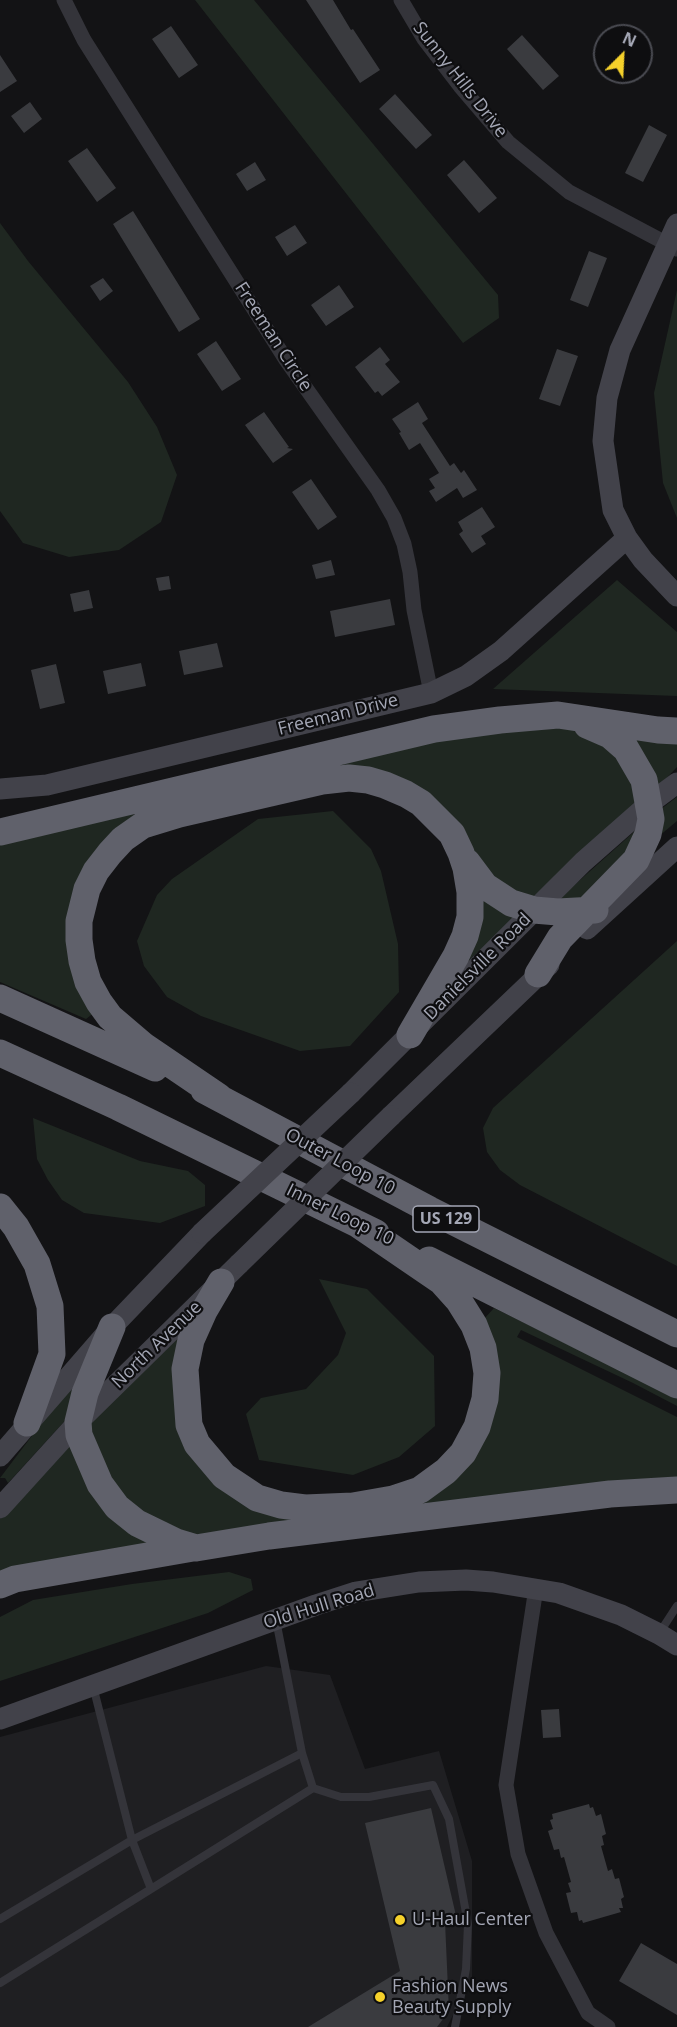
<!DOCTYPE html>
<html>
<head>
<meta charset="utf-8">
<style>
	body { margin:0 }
	#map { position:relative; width:677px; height:2027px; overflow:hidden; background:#131315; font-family:"Open Sans",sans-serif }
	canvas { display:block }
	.north { position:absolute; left:593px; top:24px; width:60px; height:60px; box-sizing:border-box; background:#0e0e10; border:2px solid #4a4b52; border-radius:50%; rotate:24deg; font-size:16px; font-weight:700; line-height:24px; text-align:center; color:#a4a7b5 }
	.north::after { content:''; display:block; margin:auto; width:21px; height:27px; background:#f5d12b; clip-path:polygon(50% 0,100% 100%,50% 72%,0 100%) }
</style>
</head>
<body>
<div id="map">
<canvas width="677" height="2027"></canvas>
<div class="north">N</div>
</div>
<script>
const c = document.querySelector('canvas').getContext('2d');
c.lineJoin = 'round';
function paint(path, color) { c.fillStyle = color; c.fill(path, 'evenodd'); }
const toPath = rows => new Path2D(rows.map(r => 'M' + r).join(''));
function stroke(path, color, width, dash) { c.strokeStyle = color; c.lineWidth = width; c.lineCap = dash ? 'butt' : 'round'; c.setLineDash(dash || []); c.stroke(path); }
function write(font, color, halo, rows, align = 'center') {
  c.font = font + ' "Open Sans",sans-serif'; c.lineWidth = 4.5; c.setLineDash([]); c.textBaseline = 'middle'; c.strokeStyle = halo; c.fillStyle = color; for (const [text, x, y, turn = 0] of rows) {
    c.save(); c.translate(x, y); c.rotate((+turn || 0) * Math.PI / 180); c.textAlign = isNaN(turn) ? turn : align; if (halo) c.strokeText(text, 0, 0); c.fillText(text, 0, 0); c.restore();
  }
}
const built = toPath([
	[266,1666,330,1675,365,1769,439,1751,472,1861,472,1977,447,2027,0,2027,0,1737]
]);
const green = toPath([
	[195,0,254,0,498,295,499,318,463,343],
	[0,223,28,261,128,382,157,427,177,475,161,522,119,550,69,557,23,543,0,511],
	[677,290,677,518,663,483,654,393],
	[617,580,677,632,677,696,493,689],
	[570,727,613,747,642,800,530,900,505,892,394,780,173,807,82,881,95,1012,86,1019,0,982,0,841,435,738],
	[615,730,677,737,677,767,659,786],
	[677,797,677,821,658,837,657,812],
	[333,811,371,849,381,871,398,944,399,992,350,1046,300,1051,201,1016,167,997,144,966,137,941,157,895,172,879,258,819],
	[637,830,636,842,591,895,572,900,561,901,561,897,635,831],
	[477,891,517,914,453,977],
	[677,941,677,1266,520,1185,500,1170,487,1152,483,1128,493,1108],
	[33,1118,140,1161,188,1171,205,1185,205,1206,160,1223,84,1213,62,1200,48,1180,37,1159],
	[319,1279,367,1289,434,1356,435,1426,399,1457,353,1475,259,1460,246,1414,261,1398,306,1389,338,1355,346,1333],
	[494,1308,677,1398,677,1406,633,1383,521,1330,517,1337,677,1417,677,1484,195,1538,118,1499,88,1424,186,1331,181,1351,215,1483,372,1509,472,1450,483,1320],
	[82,1375,72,1413,8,1483,5,1478,0,1478,59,1400],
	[74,1438,159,1542,0,1576,0,1519],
	[229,1572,251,1579,253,1590,208,1613,0,1681,0,1617,33,1600,132,1584]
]);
const building = toPath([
	[306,0,333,0,351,30,353,29,380,70,360,83],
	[171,26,198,65,179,78,152,39],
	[522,35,559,76,543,90,507,49],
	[0,55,17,81,0,92],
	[395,94,432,135,416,149,379,109],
	[30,102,42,119,24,133,11,116],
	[649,125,667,135,643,182,625,173],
	[87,148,116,188,97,202,68,161],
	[464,160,497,198,479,213,447,175],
	[255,162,266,180,247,191,236,174],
	[133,211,200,319,179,332,113,224],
	[295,225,307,243,287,256,275,237],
	[589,251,607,258,588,307,570,300],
	[103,278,113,291,100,301,90,286],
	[339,285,354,307,326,326,311,305],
	[216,341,241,379,222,391,197,354],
	[380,347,390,360,385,364,400,382,382,396,378,391,375,393,355,367],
	[557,349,578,356,560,406,539,399],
	[418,402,428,419,422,423,450,466,454,463,461,473,464,470,477,490,463,498,457,488,436,502,429,491,435,488,429,479,439,473,420,443,409,450,399,433,401,432,392,419],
	[264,412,289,447,287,448,293,449,273,463,245,425],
	[311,479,337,517,318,530,292,492],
	[482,507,495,527,481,536,486,544,472,553,459,534,463,531,458,522],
	[331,560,335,575,316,579,312,565],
	[169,576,171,589,159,591,156,578],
	[89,590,93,608,74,612,70,594],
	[390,599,395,625,335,637,330,611],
	[217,643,223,667,184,675,179,651],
	[141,663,146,686,108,694,103,671],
	[56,664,65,703,40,709,31,670],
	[559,1709,561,1737,543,1738,541,1710],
	[589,1804,590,1808,593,1807,596,1816,601,1814,606,1834,602,1836,604,1845,601,1846,608,1871,612,1869,615,1879,619,1878,624,1897,621,1899,623,1908,619,1908,621,1912,583,1923,582,1920,579,1921,577,1912,571,1913,566,1893,571,1892,568,1883,571,1882,564,1857,561,1858,559,1849,554,1850,548,1831,553,1829,550,1820,553,1819,552,1814],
	[431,1808,457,1920,445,1922,449,2011,437,2027,308,2027,400,1971,365,1823],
	[641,1943,677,1964,677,2015,619,1981]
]);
const lane = toPath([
	[276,1620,302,1753,313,1788],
	[660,1632,677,1606],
	[151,1889,313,1788,341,1797,369,1797,433,1785,449,1819,468,1924,466,1969,455,2027],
	[0,1919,132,1840,93,1686],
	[0,1983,151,1889,132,1840,302,1753]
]);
const street = toPath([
	[64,0,84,40,286,360,378,490,394,518,404,544,410,572,414,610,431,693],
	[401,0,424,39,460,86,508,142,569,192,677,249],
	[536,1588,506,1785,518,1854,546,1933,588,2013,608,2027]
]);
const secondary = toPath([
	[677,224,620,350,607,398,603,441,613,510,627,538,643,560,677,596],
	[0,789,47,785,431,693,466,676,501,651,627,538],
	[587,929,677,847],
	[351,1093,583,862,650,803,677,783],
	[391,1116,549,965],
	[0,1456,112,1327,202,1233],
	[0,1508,78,1422,239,1264],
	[0,1719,316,1605,356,1592,419,1582,466,1580,493,1582,559,1593,621,1615,659,1634,677,1645]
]);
const highway = toPath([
	[0,832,434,729,500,720,558,715,658,730,677,731],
	[467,862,485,886,511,903,534,910,558,912,595,910],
	[538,974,560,938,636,860,648,834,651,819,644,780,626,749,610,735,587,725],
	[0,998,155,1068],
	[0,1053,118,1107,376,1233],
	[204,1090,430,1210,677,1334],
	[219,1097,144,1046,110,1017,99,1002,88,982,82,961,79,940,79,921,87,889,96,871,110,853,123,839,143,825,179,814,322,781,349,778,368,780,385,785,406,794,421,803,452,834,461,853,466,868,470,892,470,917,465,936,456,956,410,1035],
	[0,1207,16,1227,37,1264,50,1306,52,1354,27,1423],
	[429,1260,677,1385],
	[221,1282,204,1311,191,1340,185,1369,189,1425,197,1444,224,1476,257,1498,281,1505,305,1508,353,1506,393,1499,420,1490,446,1471,463,1453,477,1427,485,1399,487,1373,483,1348,474,1325,459,1301,441,1281,359,1225],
	[112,1327,85,1393,78,1422,79,1435,100,1484,117,1507,137,1523,176,1542,196,1548,269,1536,610,1494,677,1490],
	[0,1585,15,1579,193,1548]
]);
const secondaryBridge = toPath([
	[202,1233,351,1093],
	[239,1264,391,1116]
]);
const markers = [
	[400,1920,6,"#f5d12b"],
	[380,1997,6,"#f5d12b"]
];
const shields = [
	[446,1219,66]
];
const shieldNames = [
	["US 129",446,1219]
];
const streetNames = [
	["Sunny Hills Drive",460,80,52],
	["Freeman Circle",273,337,57],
	["Freeman Drive",338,715,-14],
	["Danielsville Road",478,967,-45],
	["Outer Loop 10",340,1162,28],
	["Inner Loop 10",340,1215,26],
	["North Avenue",157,1345,-44],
	["Old Hull Road",319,1607,-17]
];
const poiNames = [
	["U-Haul Center",412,1920],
	["Fashion News",392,1987],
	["Beauty Supply",392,2008]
];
paint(built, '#1f1f22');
paint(green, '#1f2721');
paint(building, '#3a3b3f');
stroke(lane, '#34343a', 8);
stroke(street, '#34343a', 15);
stroke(secondary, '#42424a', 21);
stroke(highway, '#60616b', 27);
stroke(secondaryBridge, '#42424a', 21);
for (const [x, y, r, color] of markers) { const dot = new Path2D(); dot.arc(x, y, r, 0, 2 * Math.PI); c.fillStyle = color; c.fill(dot); stroke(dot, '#0e0e10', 2); }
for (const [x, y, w] of shields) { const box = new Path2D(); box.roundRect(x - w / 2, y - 13, w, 26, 4.5); c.fillStyle = '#0e0e10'; c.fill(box); stroke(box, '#a4a7b5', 1.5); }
write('bold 16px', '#a4a7b5', null, shieldNames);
write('18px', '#a4a7b5', '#0e0e10', streetNames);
write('18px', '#a4a7b5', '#0e0e10', poiNames, 'left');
</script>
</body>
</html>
